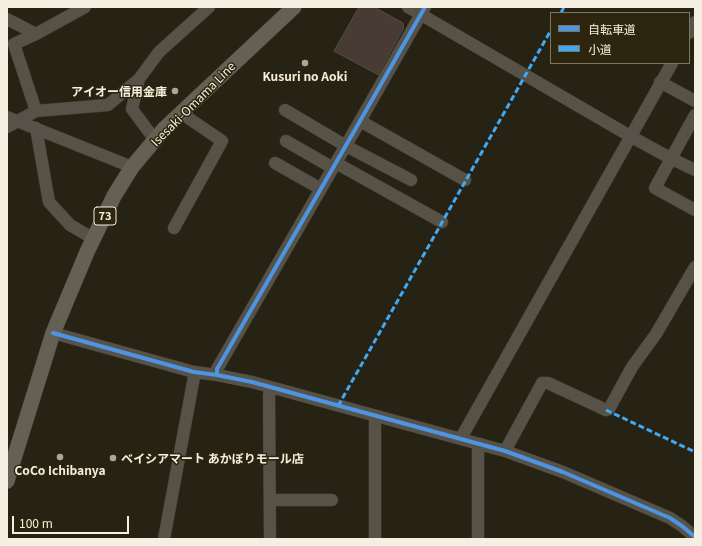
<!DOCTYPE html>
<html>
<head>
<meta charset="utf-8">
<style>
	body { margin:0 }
	#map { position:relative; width:702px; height:546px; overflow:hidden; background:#262214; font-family:Georgia,"Noto Sans JP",serif }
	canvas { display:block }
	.frame { position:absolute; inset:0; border:8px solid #f5efe1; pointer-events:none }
	.legend { position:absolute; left:550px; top:12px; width:140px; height:52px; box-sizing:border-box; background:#2d250d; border:1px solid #7d7662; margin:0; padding:5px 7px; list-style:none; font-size:12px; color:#f5efe1 }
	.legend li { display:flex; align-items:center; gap:8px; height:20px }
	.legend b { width:20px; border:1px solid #7d7662 }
	.scale { position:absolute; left:12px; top:516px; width:117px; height:18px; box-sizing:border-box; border:2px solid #f5efe1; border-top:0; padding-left:5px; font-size:12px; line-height:14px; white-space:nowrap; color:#f5efe1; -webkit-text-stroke:3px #2d250d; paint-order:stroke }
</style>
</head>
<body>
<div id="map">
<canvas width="702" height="546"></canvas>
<div class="frame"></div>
<ul class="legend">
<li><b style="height:5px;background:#4d94e3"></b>自転車道</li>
<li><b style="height:5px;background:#3fa9f5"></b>小道</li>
</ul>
<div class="scale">100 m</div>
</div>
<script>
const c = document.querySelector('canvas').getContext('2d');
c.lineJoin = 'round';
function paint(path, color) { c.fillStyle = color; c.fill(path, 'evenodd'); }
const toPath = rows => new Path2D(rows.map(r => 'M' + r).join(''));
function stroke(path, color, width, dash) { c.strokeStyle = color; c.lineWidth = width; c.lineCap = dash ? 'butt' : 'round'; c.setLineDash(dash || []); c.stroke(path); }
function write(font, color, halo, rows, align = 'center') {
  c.font = font + ' Georgia,"Noto Sans JP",serif'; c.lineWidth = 3; c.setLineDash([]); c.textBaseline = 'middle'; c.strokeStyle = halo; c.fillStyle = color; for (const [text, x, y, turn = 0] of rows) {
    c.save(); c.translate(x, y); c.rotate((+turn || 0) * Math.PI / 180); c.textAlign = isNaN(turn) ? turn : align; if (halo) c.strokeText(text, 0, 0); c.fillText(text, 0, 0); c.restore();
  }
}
const shadow = toPath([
	[360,7,372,7,403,24,407,28,381,78,339,54,335,50]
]);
const building = toPath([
	[359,7,374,7,403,23,404,28,378,75,334,51,359,7]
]);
const minor = toPath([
	[408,7,630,136,670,158,695,170],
	[7,19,36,34,85,7],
	[689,33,695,22],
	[139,79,132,109,155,140],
	[660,82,695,101],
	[285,110,346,146,411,180],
	[36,111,14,44,36,34],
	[695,115,655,188,695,210],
	[7,117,132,167],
	[360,121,465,180],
	[7,127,36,111,108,105,139,79,159,52,209,7],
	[36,128,49,202,70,225,94,239],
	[286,141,333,168],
	[275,163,321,189],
	[336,163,442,222],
	[174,228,222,141,181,113],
	[53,333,194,372,217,375,252,382,505,451,563,472,670,518,682,526,695,537],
	[217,375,217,369,360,121,425,7],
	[461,438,672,63],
	[505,451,542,383,548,383,606,410,609,409,632,367,656,334,695,267],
	[270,500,332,500],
	[164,539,194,377,194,372],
	[270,539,269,395,271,388],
	[375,539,375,416],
	[478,539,478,451,481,444]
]);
const major = toPath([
	[7,481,53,333,87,252,114,196,132,167,164,129,294,7]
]);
const quiet = toPath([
	[561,13,564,7],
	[338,406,551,30],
	[606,410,695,452]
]);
const cycleway = toPath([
	[53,333,194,372,217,375,252,382,505,451,563,472,670,518,682,526,695,537],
	[217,375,217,369,360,121,425,7]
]);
const markers = [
	[305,63,4,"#ada799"],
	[175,91,4,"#ada799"],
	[60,457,4,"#ada799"],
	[113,458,4,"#ada799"]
];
const shields = [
	[105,216,22]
];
const shieldNames = [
	["73",105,216]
];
const poiNames = [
	["Kusuri no Aoki",305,76],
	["アイオー信用金庫",167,91,"right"],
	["ベイシアマート あかぼりモール店",121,458,"left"],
	["CoCo Ichibanya",60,470]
];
const streetNames = [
	["Isesaki-Omama Line",193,104,-45]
];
paint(shadow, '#0007');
paint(building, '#483b33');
stroke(building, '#554d46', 1);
stroke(minor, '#413c33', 13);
stroke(major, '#413c33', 16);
stroke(minor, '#565248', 12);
stroke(major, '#646054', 15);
stroke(quiet, '#3fa9f5', 3, [6, 3]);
stroke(cycleway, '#4d94e3', 4);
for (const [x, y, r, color] of markers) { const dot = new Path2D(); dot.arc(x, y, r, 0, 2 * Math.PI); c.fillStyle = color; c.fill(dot); stroke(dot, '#2d250d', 1.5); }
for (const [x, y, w] of shields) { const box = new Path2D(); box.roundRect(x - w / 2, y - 9, w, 18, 3); c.fillStyle = '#2d250d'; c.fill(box); stroke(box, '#f5efe1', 1); }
write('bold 11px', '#f5efe1', null, shieldNames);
write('bold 12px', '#f5efe1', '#2d250d', poiNames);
write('12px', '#f5efe1', '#2d250d', streetNames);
</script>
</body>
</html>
